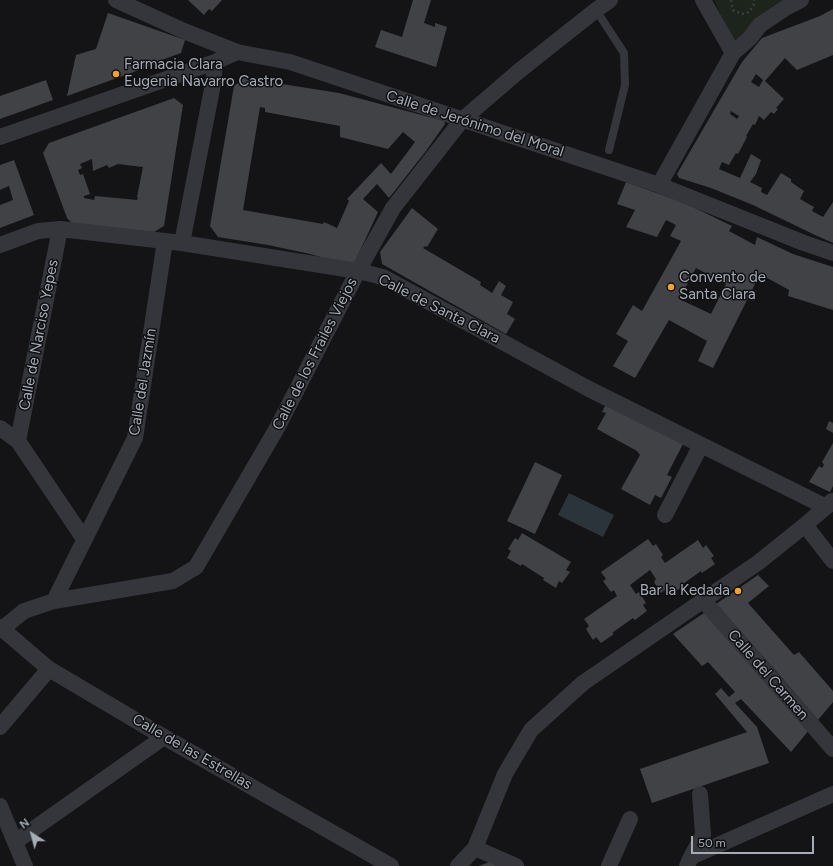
<!DOCTYPE html>
<html>
<head>
<meta charset="utf-8">
<style>
	body { margin:0 }
	#map { position:relative; width:833px; height:866px; overflow:hidden; background:#141416; font-family:Figtree,sans-serif }
	canvas { display:block }
	.north { position:absolute; left:12px; top:814px; width:40px; height:40px; -webkit-text-stroke:3px #0f0f11; paint-order:stroke; rotate:324deg; font-size:11px; font-weight:700; line-height:16px; text-align:center; color:#a5acb6 }
	.north::after { content:''; display:block; margin:auto; width:14px; height:18px; background:#a5acb6; clip-path:polygon(50% 0,100% 100%,50% 72%,0 100%) }
	.scale { position:absolute; left:691px; top:836px; width:123px; height:18px; box-sizing:border-box; border:2px solid #a5acb6; border-top:0; padding-left:5px; font-size:12px; line-height:14px; white-space:nowrap; color:#a5acb6; -webkit-text-stroke:3px #0f0f11; paint-order:stroke }
</style>
</head>
<body>
<div id="map">
<canvas width="833" height="866"></canvas>
<div class="north">N</div>
<div class="scale">50 m</div>
</div>
<script>
const c = document.querySelector('canvas').getContext('2d');
c.lineJoin = 'round';
function paint(path, color) { c.fillStyle = color; c.fill(path, 'evenodd'); }
const toPath = rows => new Path2D(rows.map(r => 'M' + r).join(''));
function stroke(path, color, width, dash) { c.strokeStyle = color; c.lineWidth = width; c.lineCap = dash ? 'butt' : 'round'; c.setLineDash(dash || []); c.stroke(path); }
function write(font, color, halo, rows, align = 'center') {
  c.font = font + ' Figtree,sans-serif'; c.lineWidth = 3; c.setLineDash([]); c.textBaseline = 'middle'; c.strokeStyle = halo; c.fillStyle = color; for (const [text, x, y, turn = 0] of rows) {
    c.save(); c.translate(x, y); c.rotate((+turn || 0) * Math.PI / 180); c.textAlign = isNaN(turn) ? turn : align; if (halo) c.strokeText(text, 0, 0); c.fillText(text, 0, 0); c.restore();
  }
}
const green = toPath([
	[714,0,784,0,762,16,740,36,736,43,730,35]
]);
const water = toPath([
	[569,493,614,515,603,537,558,515]
]);
const building = toPath([
	[188,0,222,0,212,11,209,9,204,15],
	[413,0,431,0,424,23,435,27,435,23,447,27,436,67,375,47,381,30,402,37],
	[833,9,833,55,797,70,785,58,765,81,784,99,776,108,778,109,774,114,771,112,764,120,759,116,755,125,753,124,746,136,747,137,738,154,736,153,729,165,722,162,719,169,740,178,751,154,761,160,756,174,750,182,762,188,761,192,767,195,781,173,791,179,791,182,804,191,800,199,814,207,812,211,823,217,833,202,833,243,815,235,753,205,711,188,679,178,677,174,742,62,762,38,820,16],
	[756,74,763,80,759,87,751,82],
	[731,111,739,116,737,119,730,114],
	[108,13,185,40,181,53,156,62,156,64,67,96,76,55,96,49],
	[244,78,339,93,444,121,445,124,426,151,389,198,377,184,363,199,378,212,353,266,310,254,268,245,218,237,210,226,234,86],
	[260,107,265,108,265,112,340,126,340,137,388,149,403,132,415,142,391,174,381,163,347,199,349,201,337,228,324,222,323,224,243,210],
	[46,80,53,100,0,119,0,96],
	[174,98,183,105,164,226,154,232,73,224,67,218,43,153,49,143],
	[92,159,93,171,107,165,109,168,118,164,143,167,137,197,138,197,137,200,95,196,94,200,84,198,84,196,90,194,83,174,80,175,78,170,82,168,80,164],
	[14,160,34,215,0,228,0,205,13,200,9,186,0,190,0,165],
	[626,182,676,200,695,208,732,226,729,231,755,245,757,237,793,254,833,267,833,310,788,296,789,290,760,274,713,368,698,361,707,341,669,320,635,378,613,366,628,341,616,334,633,305,642,311,681,241,670,236,676,225,666,220,657,237,626,227,635,210,617,204],
	[696,268,726,284,711,314,679,299],
	[412,208,438,229,427,247,425,246,423,248,481,282,480,285,492,293,499,281,506,286,501,295,513,302,507,314,515,319,506,334,382,264,380,252],
	[606,404,683,444,667,475,672,477,661,498,655,495,650,505,621,489,640,455,637,451,597,429,606,413,602,412],
	[829,421,833,423,833,433,826,429],
	[833,443,833,486,830,492,809,482,819,466,822,468,824,465,822,462],
	[535,462,562,475,535,534,507,521],
	[522,533,571,562,566,570,570,572,562,583,559,581,556,588,543,580,544,578,522,564,521,566,507,558,511,551,508,549,515,538,518,540],
	[648,539,653,546,656,544,663,555,661,557,665,563,698,540,703,548,706,545,714,556,711,558,715,564,702,573,701,571,680,586,681,588,668,596,664,590,661,593,654,582,656,579,650,570,630,585,636,594,639,592,646,603,643,605,647,611,635,620,633,618,612,633,614,634,601,643,596,637,593,640,586,629,589,626,584,619,617,596,614,590,611,592,603,581,606,579,601,572],
	[758,575,769,586,748,603,794,655,799,652,833,691,833,702,818,720,776,671,716,604],
	[704,613,809,730,791,752,741,699,735,703,757,727,769,763,652,803,640,769,747,732,715,694,721,688,729,697,735,692,708,662,702,666,673,634],
	[492,861,502,866,479,866]
]);
const path = toPath([
	[731,0,731,1,733,10,742,14,749,12,754,4,754,0]
]);
const service = toPath([
	[596,10,624,53,625,85,609,150]
]);
const minor = toPath([
	[116,0,184,31,237,52,290,62,659,185,804,243,833,253],
	[703,0,733,53],
	[0,137,215,62,237,52],
	[659,185,733,53,750,38,760,25,787,7,801,0],
	[182,243,213,84,215,62],
	[0,245,38,231,60,229,182,243,358,271,383,277,589,389,826,507],
	[0,428,18,441,84,539],
	[18,441,60,229],
	[665,515,701,445],
	[805,525,833,561],
	[703,600,833,749],
	[54,601,135,438,165,241],
	[0,627,49,669,164,737,391,866],
	[2,629,24,611,54,601,173,581,196,567,277,428,358,271,393,208,462,120,519,71,596,10,610,0],
	[0,727,49,669],
	[0,806,25,866],
	[15,842,164,737],
	[475,848,516,866],
	[691,857,703,835,700,794],
	[458,866,475,848,505,774,531,730,583,683,759,562,805,525,826,507,832,501],
	[609,866,630,819],
	[687,866,691,857,833,794]
]);
const markers = [
	[116,74,4,"#f4a12d"],
	[671,287,4,"#f4a12d"],
	[738,591,4,"#f4a12d"]
];
const poiNames = [
	["Farmacia Clara",124,65],
	["Eugenia Navarro Castro",124,82],
	["Convento de",679,278],
	["Santa Clara",679,295],
	["Bar la Kedada",730,591,"right"]
];
const streetNames = [
	["Calle de Jerónimo del Moral",475,124,18],
	["Calle de Santa Clara",439,309,27],
	["Calle de Narciso Yepes",39,335,-79],
	["Calle de los Frailes Viejos",315,354,-63],
	["Calle del Jazmín",143,382,-81],
	["Calle del Carmen",768,675,49],
	["Calle de las Estrellas",192,752,30]
];
paint(green, '#1c241c');
paint(water, '#2a343a');
paint(building, '#404246');
stroke(path, '#3b3d42', 2.5, [2, 3]);
stroke(service, '#35363b', 8);
stroke(minor, '#35363b', 16);
for (const [x, y, r, color] of markers) { const dot = new Path2D(); dot.arc(x, y, r, 0, 2 * Math.PI); c.fillStyle = color; c.fill(dot); stroke(dot, '#0f0f11', 1.5); }
write('15px', '#a5acb6', '#0f0f11', poiNames, 'left');
write('15px', '#a5acb6', '#0f0f11', streetNames);
</script>
</body>
</html>
